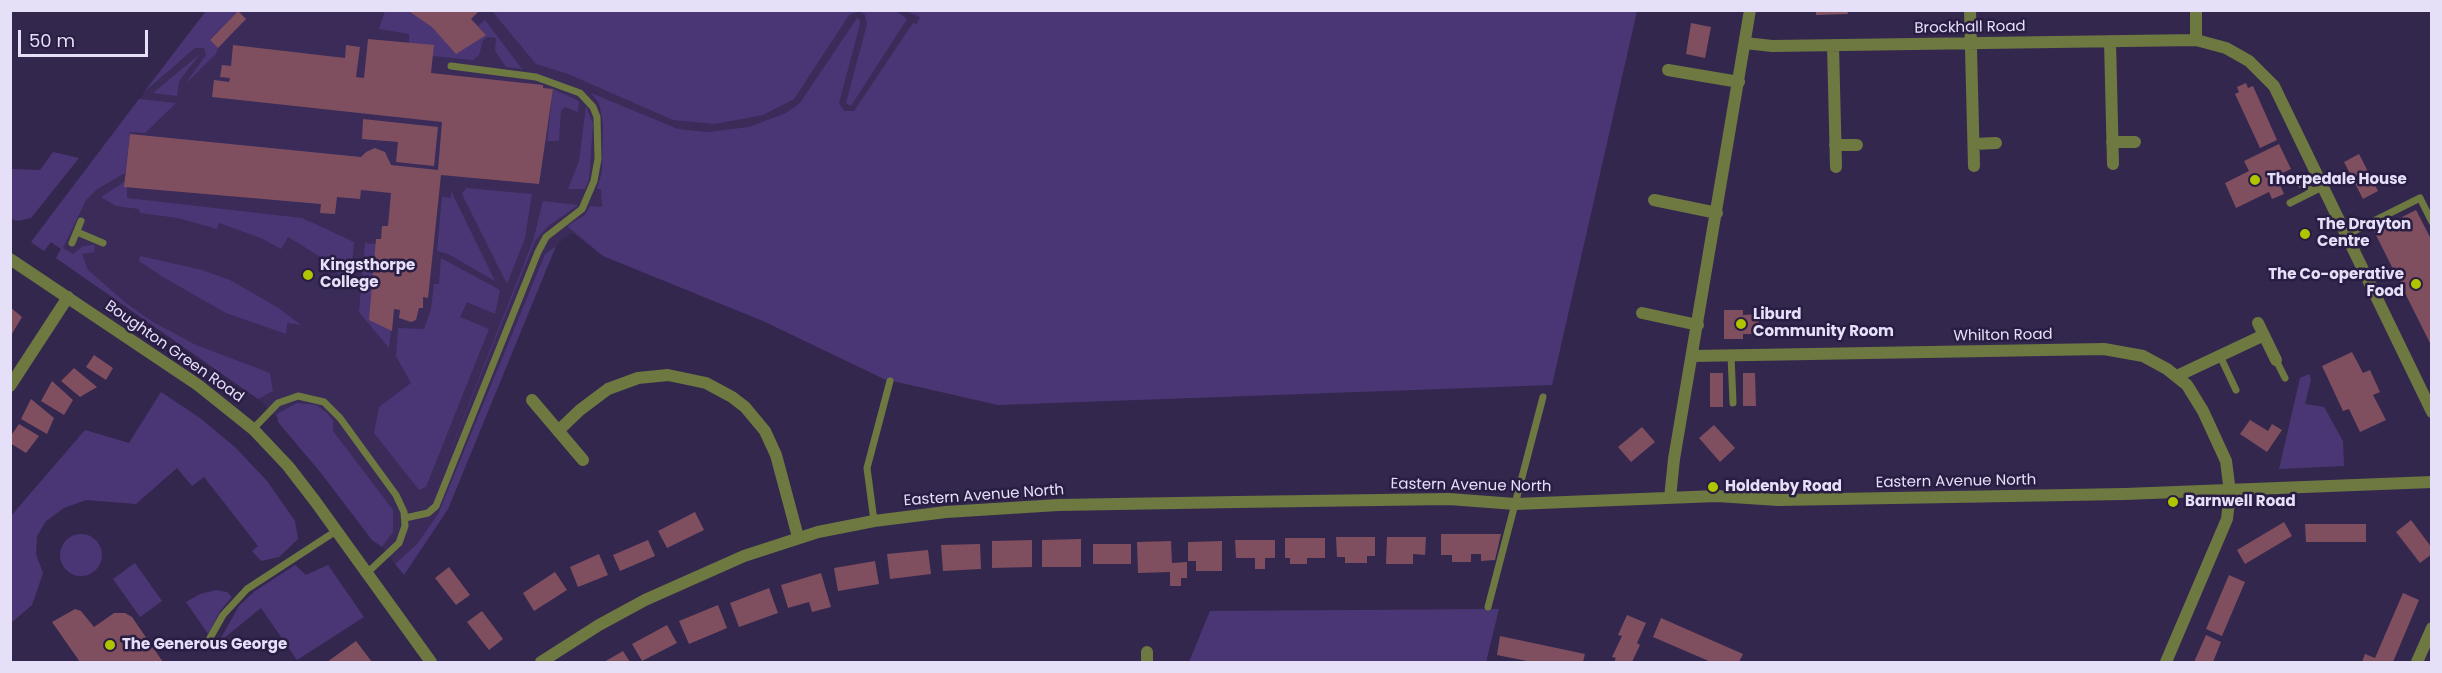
<!DOCTYPE html>
<html>
<head>
<meta charset="utf-8">
<style>
	body { margin:0 }
	#map { position:relative; width:2442px; height:673px; overflow:hidden; background:#33274e; font-family:Poppins,sans-serif }
	canvas { display:block }
	.frame { position:absolute; inset:0; border:12px solid #e5dff8; pointer-events:none }
	.scale { position:absolute; left:18px; top:30px; width:130px; height:27px; box-sizing:border-box; border:3px solid #e5dff8; border-top:0; padding-left:8px; font-size:18px; line-height:21px; white-space:nowrap; color:#e5dff8; -webkit-text-stroke:4px #2a1d43; paint-order:stroke }
</style>
</head>
<body>
<div id="map">
<canvas width="2442" height="673"></canvas>
<div class="frame"></div>
<div class="scale">50 m</div>
</div>
<script>
const c = document.querySelector('canvas').getContext('2d');
c.lineJoin = 'round';
function paint(path, color) { c.fillStyle = color; c.fill(path, 'evenodd'); }
const toPath = rows => new Path2D(rows.map(r => 'M' + r).join(''));
function stroke(path, color, width, dash) { c.strokeStyle = color; c.lineWidth = width; c.lineCap = dash ? 'butt' : 'round'; c.setLineDash(dash || []); c.stroke(path); }
function write(font, color, halo, rows, align = 'center') {
  c.font = font + ' Poppins,sans-serif'; c.lineWidth = 5; c.setLineDash([]); c.textBaseline = 'middle'; c.strokeStyle = halo; c.fillStyle = color; for (const [text, x, y, turn = 0] of rows) {
    c.save(); c.translate(x, y); c.rotate((+turn || 0) * Math.PI / 180); c.textAlign = isNaN(turn) ? turn : align; if (halo) c.strokeText(text, 0, 0); c.fillText(text, 0, 0); c.restore();
  }
}
const built = toPath([
	[206,11,1072,11,998,405,884,379,763,321,603,256,572,233,545,254,438,514,417,544,395,564,292,432,258,399,56,258,61,249,51,242,44,251,31,242]
]);
const green = toPath([
	[895,10,907,19,851,106,846,103,867,24,865,15,859,11,849,15,794,99,763,115,715,124,673,120,568,74,536,64,492,11],
	[206,11,238,11,210,39,218,48,216,54,185,84,206,55,204,48,195,48,144,92],
	[385,11,407,11,419,17,485,34,478,26,485,20,522,69,506,67,495,51,496,38,488,37,483,40,479,55,473,60,433,56,409,43,409,34,379,29],
	[906,11,1637,11,1552,385,998,405,884,379,763,321,603,256,567,226,585,215,590,206,602,207,601,189,597,189,602,172,603,123,599,103,591,93,678,129,707,132,749,127,786,113,800,103,857,18,860,20,860,24,839,103,844,111,854,111,913,23,917,24,920,17],
	[200,54,179,81,177,96,153,93],
	[553,89,579,101,578,112,565,107,561,110,559,141,547,141],
	[139,99,176,103,145,133,130,132,125,173,96,190,86,200,63,248,73,254,83,246,95,245,94,252,82,254,88,270,126,303,151,321,196,345,270,373,273,391,258,399,56,258,61,249,51,242,44,251,31,242],
	[586,106,593,124,589,179,585,189,568,189,579,161],
	[53,152,79,158,31,218,18,221,11,219,11,169,40,170],
	[124,182,127,183,127,198,302,218,354,242,350,285,319,256,288,237,281,249,261,238,219,223,217,229,178,218,140,213,139,209,116,206,101,197],
	[466,188,532,194,525,238,507,284,462,194],
	[451,191,495,281,448,254,437,251,442,197,451,198],
	[543,201,578,205,547,227,535,241,430,502,533,241],
	[365,243,376,244,391,330,389,348,359,312],
	[556,246,448,509,404,575,395,564,417,544,438,514,545,254],
	[140,256,202,270,230,280,277,307,301,325,287,323,286,334,226,313,163,277,139,261],
	[441,258,500,290,495,314,467,302,460,317,489,329,426,487,419,490,374,433,379,407,411,383,396,356,398,328,424,329,431,309,434,284,439,284],
	[2309,374,2311,379,2305,404,2324,407,2343,441,2344,466,2279,469,2300,378],
	[161,392,200,418,236,448,267,481,295,521,298,539,279,557,261,561,252,551,258,546,204,477,192,486,177,468,136,504,86,500,64,508,46,521,37,536,36,554,43,573,32,605,11,623,11,516,85,430,129,443],
	[297,403,316,405,327,413,333,421,333,431,393,510,393,532,382,547,372,540,321,473,278,422,277,414],
	'60 555a21 21 0 1 1 42 0a21 21 0 1 1-42 0Z',
	[135,563,162,601,140,617,113,579],
	[295,565,306,575,328,565,364,617,297,660,261,608,218,643,239,606,255,591],
	[216,590,227,592,232,597,220,611,208,634,186,602,200,594],
	[1499,609,1486,662,1189,662,1210,611]
]);
const building = toPath([
	[407,10,480,10,471,19,486,35,456,54,432,27],
	[1816,10,1847,10,1848,14,1816,15],
	[238,11,246,19,218,48,210,40],
	[1691,23,1711,27,1705,58,1686,54],
	[368,39,434,45,431,73,543,85,543,88,553,89,539,184,441,175,428,298,423,297,423,308,419,308,416,320,411,322,399,318,400,310,394,309,392,331,369,320,376,239,381,239,382,226,388,226,391,193,361,190,360,199,337,197,335,214,320,213,321,204,124,187,130,134,361,157,366,152,375,148,385,152,391,165,438,170,442,122,212,97,214,80,229,82,230,78,220,77,222,65,231,66,233,45,345,58,346,45,360,47,356,77,364,78],
	[2246,83,2248,88,2253,86,2277,140,2260,148,2235,94,2239,92,2237,87],
	[363,119,438,127,434,166,396,162,398,142,362,139],
	[2279,144,2291,169,2276,176,2284,194,2272,199,2269,192,2236,208,2225,183,2249,171,2244,161],
	[2359,154,2378,191,2363,199,2344,162],
	[2416,210,2432,241,2432,347,2374,231],
	[10,307,22,317,10,337],
	[1724,310,1743,310,1743,315,1759,314,1759,334,1743,334,1743,339,1724,339],
	[2352,352,2363,373,2370,370,2380,392,2373,395,2386,420,2360,432,2349,409,2343,411,2322,366],
	[94,355,113,368,106,380,86,367],
	[74,368,97,387,80,397,61,381],
	[1710,373,1723,373,1723,407,1710,407],
	[1743,373,1755,373,1756,406,1743,406],
	[52,381,73,400,64,415,41,401],
	[31,399,54,418,47,434,21,419],
	[2250,420,2268,431,2272,424,2282,430,2267,452,2240,434],
	[19,424,39,436,26,453,10,443,10,437],
	[1714,425,1735,448,1720,462,1699,438],
	[1642,427,1655,442,1631,462,1618,447],
	[695,512,704,530,667,548,658,531],
	[2411,520,2432,548,2432,554,2420,563,2396,532],
	[2284,522,2292,536,2245,564,2237,550],
	[2305,524,2366,524,2366,542,2306,542],
	[1441,534,1501,534,1495,560,1481,561,1481,554,1471,554,1471,562,1452,562,1452,555,1441,555],
	[1336,537,1375,537,1375,556,1367,556,1367,563,1345,563,1345,557,1337,557],
	[1387,537,1426,537,1425,555,1413,554,1413,564,1386,564],
	[1285,538,1325,538,1325,558,1307,558,1307,564,1290,564,1290,558,1285,558],
	[1081,539,1081,567,1042,567,1042,540],
	[648,540,655,556,620,571,613,555],
	[1032,540,1032,567,992,568,992,541],
	[1235,540,1275,540,1275,558,1265,558,1265,569,1255,569,1255,558,1236,558],
	[1171,541,1172,563,1187,562,1187,578,1181,578,1181,586,1170,586,1170,572,1138,573,1137,542],
	[1222,541,1222,571,1196,571,1196,561,1188,561,1188,542],
	[980,544,981,569,943,571,941,545],
	[1093,544,1131,544,1131,564,1093,564],
	[928,550,931,574,890,579,887,554],
	[599,554,608,575,578,587,570,567],
	[875,561,879,584,838,591,834,568],
	[449,567,470,595,456,605,435,578],
	[555,572,567,590,534,611,523,593],
	[821,573,831,607,812,612,809,602,788,608,781,585],
	[2229,575,2245,582,2222,636,2206,629],
	[769,588,778,613,739,627,730,603],
	[2403,593,2419,600,2393,662,2362,662,2365,654,2375,658],
	[718,605,727,628,689,644,679,621],
	[75,609,81,611,94,627,114,613,125,613,132,617,163,662,80,662,52,622],
	[482,611,503,639,489,650,467,622],
	[1627,615,1646,623,1637,643,1640,645,1632,662,1614,662,1616,658,1612,657,1622,636,1618,635],
	[1661,618,1743,654,1739,662,1711,662,1653,637],
	[667,625,677,643,642,661,632,644],
	[2206,635,2221,642,2213,662,2194,662],
	[1500,636,1585,654,1583,662,1532,662,1497,655],
	[356,641,372,662,327,662],
	[623,651,630,662,604,662]
]);
const service = toPath([
	[2299,183,2313,191],
	[2290,203,2322,187],
	[77,232,103,243],
	[2346,235,2420,198,2432,222],
	[72,243,81,221],
	[1731,355,1733,403],
	[2220,356,2236,390],
	[2276,360,2285,378],
	[253,429,278,403,298,396,324,402,340,418,396,495,404,512,405,526,399,543,367,573],
	[405,518,428,513,436,506,538,252,546,237,582,209,594,181,598,159,597,117,593,107,580,93,536,77,451,66],
	[874,521,867,468,890,381],
	[1488,607,1543,397],
	[206,645,223,615,247,589,336,531]
]);
const minor = toPath([
	[1970,10,1974,166],
	[2196,10,2196,40,2226,48,2249,61,2274,86,2432,412],
	[2110,41,2113,164],
	[1745,43,1772,46,2196,40],
	[1833,45,1836,167],
	[1668,70,1739,82],
	[2112,142,2135,142],
	[1974,144,1996,143],
	[1835,145,1857,145],
	[1654,200,1717,213],
	[1642,313,1698,325],
	[2258,323,2276,360],
	[1693,356,2104,349,2143,356,2167,369,2187,385,2203,411,2226,461,2230,492,2227,519,2166,662],
	[2177,376,2264,335],
	[10,386,68,297],
	[532,400,583,460],
	[558,431,580,410,608,389,638,378,668,375,706,383,732,397,745,407,765,431,776,455,798,537],
	[1670,498,1674,459,1750,10],
	[1147,652,1147,662],
	[541,662,599,625,645,600,744,556,818,532,874,521,946,512,1058,505,1237,502,1449,499,1515,504,1717,496,1778,500,2125,494,2432,482],
	[2417,662,2432,628]
]);
const tertiary = toPath([
	[10,259,198,385,253,429,288,466,315,501,431,662]
]);
const markers = [
	[2255,180,6,"#b0c500"],
	[2305,234,6,"#b0c500"],
	[308,275,6,"#b0c500"],
	[2416,284,6,"#b0c500"],
	[1741,324,6,"#b0c500"],
	[1713,487,6,"#b0c500"],
	[2173,502,6,"#b0c500"],
	[110,645,6,"#b0c500"]
];
const streetNames = [
	["Brockhall Road",1970,28,-1],
	["Whilton Road",2003,336,-1],
	["Boughton Green Road",174,352,35],
	["Eastern Avenue North",1956,482,-1],
	["Eastern Avenue North",1471,486,1],
	["Eastern Avenue North",984,496,-4]
];
const poiNames = [
	["Thorpedale House",2267,180],
	["The Drayton",2317,225],
	["Centre",2317,242],
	["Kingsthorpe",320,266],
	["College",320,283],
	["The Co-operative",2404,275,"right"],
	["Food",2404,292,"right"],
	["Liburd",1753,315],
	["Community Room",1753,332],
	["Holdenby Road",1725,487],
	["Barnwell Road",2185,502],
	["The Generous George",122,645]
];
paint(built, '#3a2b59');
paint(green, '#4b3675');
paint(building, '#7f4f60');
stroke(service, '#6e7841', 7);
stroke(minor, '#6e7841', 12);
stroke(tertiary, '#6e7841', 12);
for (const [x, y, r, color] of markers) { const dot = new Path2D(); dot.arc(x, y, r, 0, 2 * Math.PI); c.fillStyle = color; c.fill(dot); stroke(dot, '#2a1d43', 2); }
write('15px', '#e5dff8', '#2a1d43', streetNames);
write('bold 15px', '#e5dff8', '#2a1d43', poiNames, 'left');
</script>
</body>
</html>
